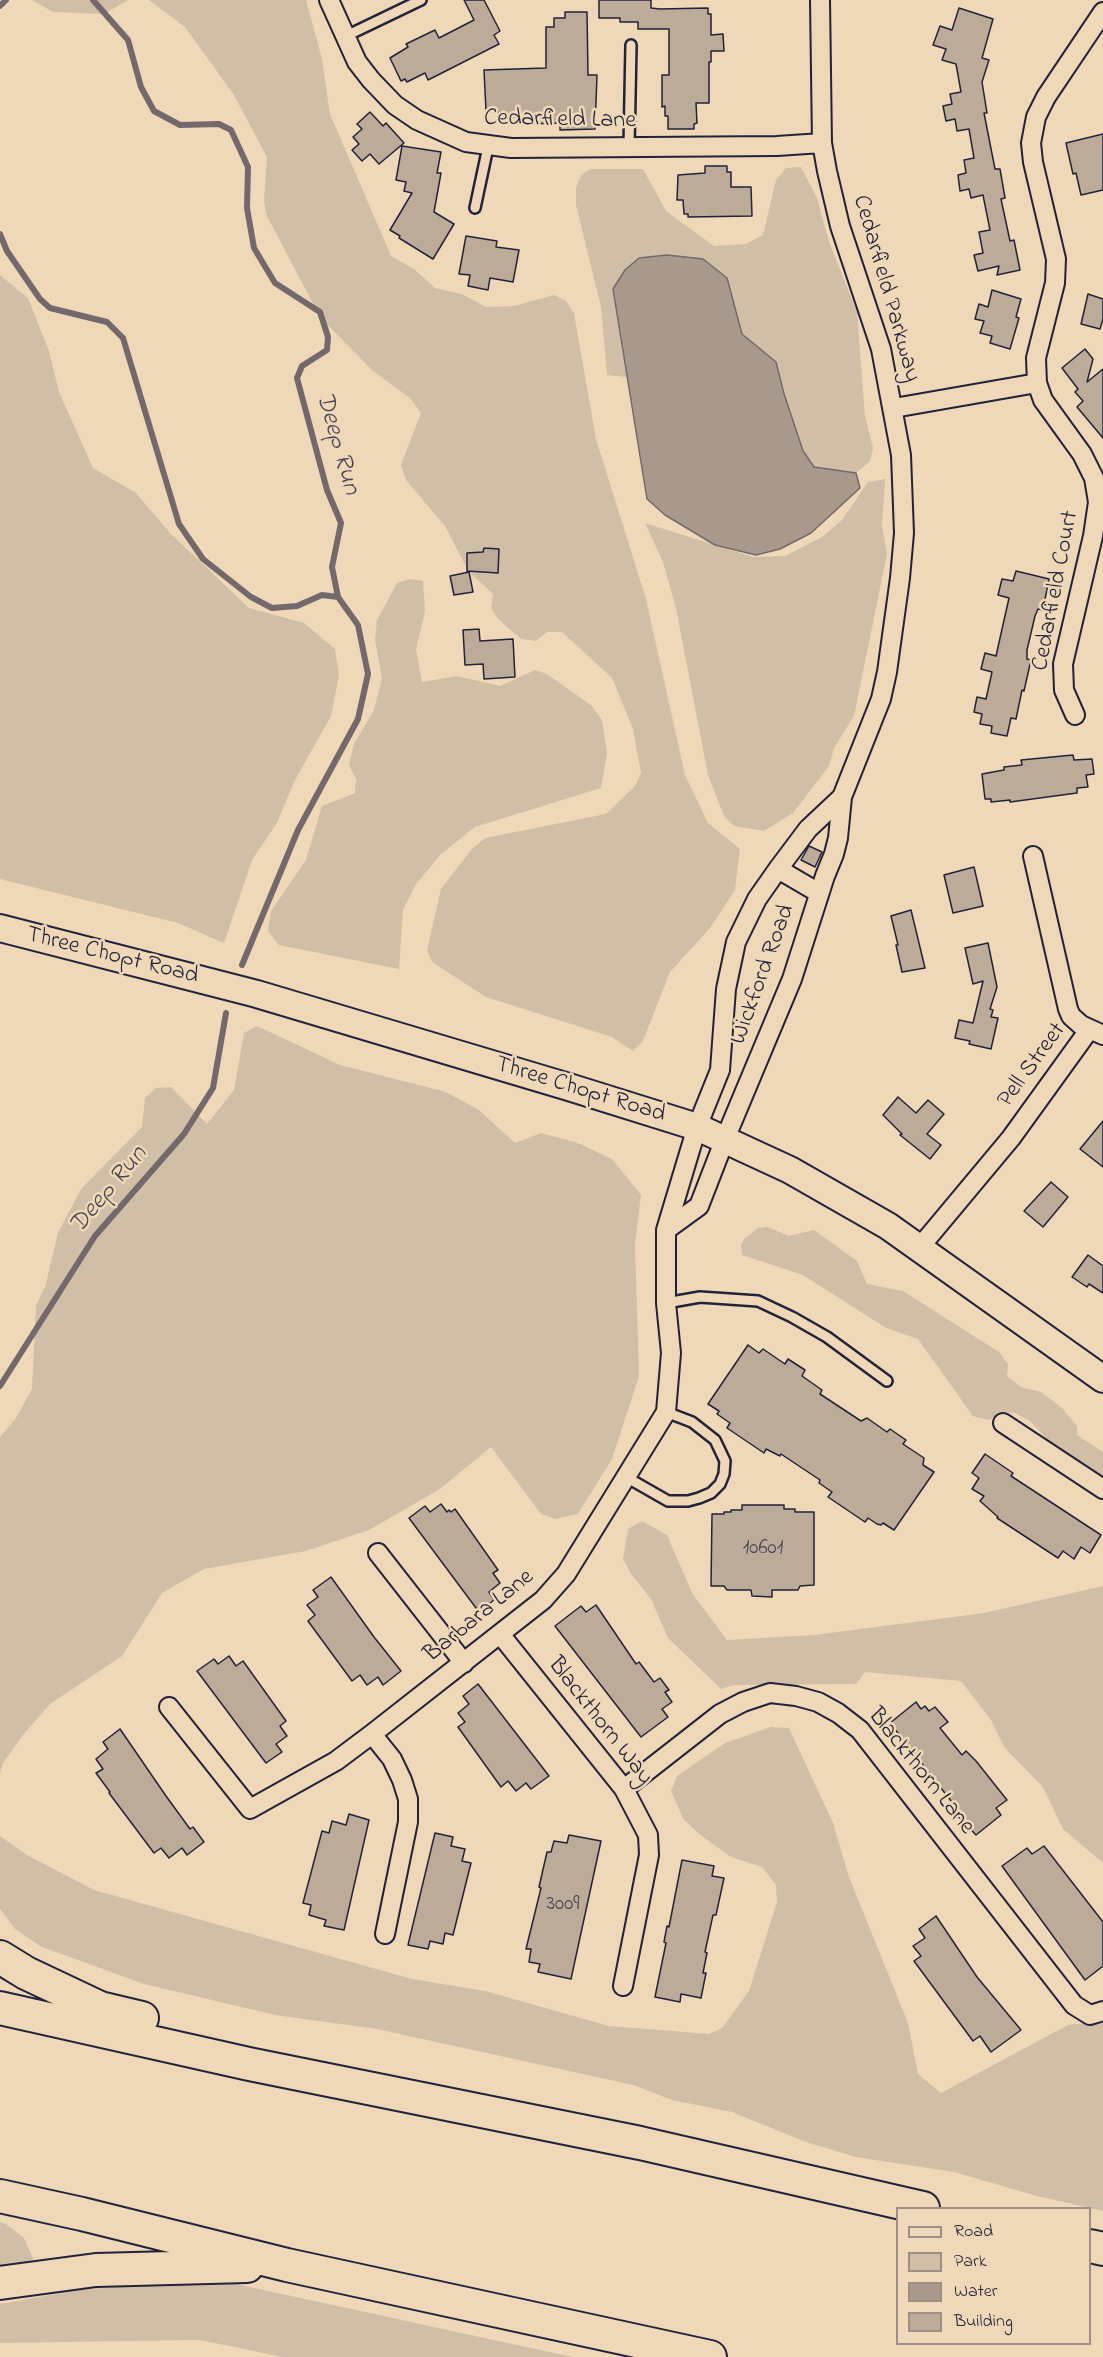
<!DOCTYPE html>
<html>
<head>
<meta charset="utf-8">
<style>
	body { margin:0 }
	#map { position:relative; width:1103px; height:2357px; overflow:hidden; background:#efd8b8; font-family:"Indie Flower",sans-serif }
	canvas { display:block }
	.legend { position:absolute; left:896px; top:2207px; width:195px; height:138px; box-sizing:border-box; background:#efd8b8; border:2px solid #9d8f86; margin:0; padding:8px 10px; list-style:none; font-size:18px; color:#22223b }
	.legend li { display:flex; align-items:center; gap:12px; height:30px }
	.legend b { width:30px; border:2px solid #9d8f86 }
</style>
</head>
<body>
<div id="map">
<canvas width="1103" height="2357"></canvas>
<ul class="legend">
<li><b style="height:8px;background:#efd8b8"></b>Road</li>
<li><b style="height:16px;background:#d1bea6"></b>Park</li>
<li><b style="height:16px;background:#a9998d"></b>Water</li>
<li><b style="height:16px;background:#bcab99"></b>Building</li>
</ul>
</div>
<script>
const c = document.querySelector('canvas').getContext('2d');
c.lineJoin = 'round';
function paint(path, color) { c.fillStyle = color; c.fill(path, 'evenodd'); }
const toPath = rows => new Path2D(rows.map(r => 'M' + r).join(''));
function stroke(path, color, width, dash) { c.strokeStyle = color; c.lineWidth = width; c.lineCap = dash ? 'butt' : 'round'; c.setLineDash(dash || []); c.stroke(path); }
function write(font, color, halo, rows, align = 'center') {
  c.font = font + ' "Indie Flower",sans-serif'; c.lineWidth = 5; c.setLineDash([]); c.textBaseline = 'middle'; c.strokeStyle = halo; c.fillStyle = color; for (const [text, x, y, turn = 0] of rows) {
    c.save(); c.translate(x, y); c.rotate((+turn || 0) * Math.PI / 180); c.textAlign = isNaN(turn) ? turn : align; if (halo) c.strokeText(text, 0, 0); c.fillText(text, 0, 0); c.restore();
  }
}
const green = toPath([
	[32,0,128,0,104,14,53,12],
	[149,0,306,0,322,59,330,114,391,256,414,269,435,288,462,294,486,307,514,306,554,295,566,301,574,313,596,439,646,599,685,775,708,823,740,849,735,890,710,928,670,972,643,1041,633,1051,612,1037,486,997,432,962,427,950,441,889,471,850,485,838,606,814,635,786,641,773,633,729,612,678,562,632,547,632,536,641,521,639,498,619,491,608,493,594,469,572,445,526,406,480,401,465,421,413,410,398,373,371,320,317,267,216,264,202,267,157,234,95,185,27],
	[801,167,817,198,829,242,857,312,865,416,873,448,870,461,856,473,814,467,803,451,784,394,776,362,742,334,727,278,613,289,627,377,607,375,601,307,576,205,576,188,581,175,590,169,643,169,666,211,714,246,746,244,763,235,776,180,786,168],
	[0,275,28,298,49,351,59,392,93,468,136,493,170,533,249,608,304,623,335,649,339,675,331,716,294,782,277,823,252,860,224,943,178,923,0,879],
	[885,479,882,525,887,554,854,716,834,748,829,766,793,813,764,831,734,826,724,816,708,775,676,608,663,562,645,523,753,557,785,556,822,537,842,520,868,482],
	[410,579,423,581,425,612,416,649,422,682,457,676,500,686,535,670,547,674,592,706,602,720,607,753,601,788,475,827,441,854,416,884,403,910,399,969,279,945,268,931,271,911,306,860,322,806,355,793,356,779,349,765,354,744,374,710,382,678,375,640,377,620,397,583],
	[257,1026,340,1065,446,1092,479,1110,515,1143,541,1133,578,1143,612,1159,641,1195,635,1245,639,1376,612,1459,578,1514,555,1519,541,1514,491,1447,440,1489,369,1530,306,1551,204,1569,162,1593,122,1656,50,1704,23,1735,3,1763,0,1773,0,1437,16,1418,32,1389,36,1305,45,1287,58,1233,81,1189,142,1127,145,1098,156,1088,171,1087,207,1124,234,1090,244,1033],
	[767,1227,789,1236,814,1230,857,1261,867,1284,903,1291,999,1352,1008,1364,1007,1376,1021,1387,1041,1392,1062,1408,1077,1426,1077,1435,1103,1452,1103,1478,1051,1443,1030,1421,1015,1413,1008,1412,989,1420,973,1416,918,1339,886,1328,803,1275,742,1255,741,1245,745,1238,758,1228],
	[642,1521,667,1535,692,1593,727,1640,814,1635,984,1613,1103,1586,1103,1863,1063,1829,1043,1787,1004,1747,991,1720,961,1681,865,1672,856,1684,734,1685,721,1689,668,1638,651,1599,631,1574,623,1559,628,1529],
	[771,1727,789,1728,833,1823,849,1877,908,2023,918,2074,941,2093,1068,2025,1103,2021,1103,2211,1037,2196,954,2172,856,2157,806,2142,732,2112,672,2100,633,2085,377,2029,275,2015,144,1984,42,1947,15,1929,0,1909,0,1836,27,1855,94,1890,412,1979,485,1991,609,2026,709,2034,722,2028,749,1991,777,1902,776,1885,762,1867,731,1857,703,1837,684,1820,671,1791,677,1776,725,1743],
	[0,2222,6,2224,24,2238,33,2258,32,2266,0,2271],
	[177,2282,227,2282,572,2357,283,2357,200,2340,0,2343,0,2304,78,2290]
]);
const water = toPath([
	[667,255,703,259,727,278,742,334,776,362,784,394,803,451,814,467,856,473,860,488,811,533,780,549,756,555,715,545,665,515,647,499,613,289,625,270,639,258,667,255]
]);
const stream = toPath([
	[93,0,128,40,141,87,154,111,180,125,219,124,231,130,248,167,247,208,254,248,275,283,320,312,328,337,327,350,302,366,297,378,327,490,341,523,332,567,338,597,358,625,368,674,358,719,298,830,242,965],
	[0,6,6,0],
	[0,234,7,251,40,299,50,308,107,322,123,338,179,524,203,559,251,597,272,608,297,606,322,595,338,597],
	[0,1386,95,1236,184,1134,213,1088,226,1013]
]);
const building = toPath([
	[464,0,484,0,500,31,494,35,499,44,428,80,425,73,407,82,405,79,401,81,390,58,408,47,406,44,435,30,439,38,474,20,464,0],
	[599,0,651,0,651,8,660,9,708,8,708,14,711,14,711,35,723,34,724,51,711,51,711,62,709,62,709,103,696,103,697,123,694,124,694,129,668,129,668,116,665,116,665,106,662,107,662,75,669,75,669,29,638,29,638,22,620,22,620,18,599,18,599,0],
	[959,8,993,19,982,58,989,60,982,82,987,113,984,113,995,169,1000,169,1005,198,1001,199,1010,241,1014,240,1020,270,997,275,999,266,978,271,974,255,983,253,979,232,990,230,983,195,971,198,969,189,960,191,958,175,966,173,964,160,974,158,969,129,957,131,955,119,946,121,943,106,952,104,950,94,961,92,956,64,942,60,946,49,933,45,940,26,952,30,959,8],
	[565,12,587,12,588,75,597,75,595,129,560,130,560,123,525,124,525,116,507,117,507,113,486,111,484,70,546,68,546,27,554,27,554,18,565,18,565,12],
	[370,112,383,126,386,123,404,143,379,164,370,154,362,161,352,150,359,144,353,137,362,129,357,124,370,112],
	[1103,134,1103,190,1081,195,1076,173,1073,174,1066,143,1103,134],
	[402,146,441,152,437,173,441,173,434,212,454,224,433,259,399,238,400,236,390,230,412,193,404,191,406,182,396,180,402,146],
	[705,166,727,166,727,172,731,172,731,187,751,187,752,216,688,217,688,214,684,214,683,200,677,200,678,175,705,173,705,166],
	[466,236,497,241,496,247,519,250,513,282,490,278,488,290,468,286,470,275,459,274,466,236],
	[992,290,1021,299,1016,317,1019,318,1010,349,990,343,992,336,980,333,984,321,975,319,979,304,988,307,992,290],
	[1088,294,1103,299,1103,319,1100,329,1081,324,1088,294],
	[1085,349,1093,359,1087,382,1103,369,1103,438,1077,407,1083,401,1075,392,1078,389,1062,368,1085,349],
	[484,548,499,549,498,573,467,571,467,553,483,552,484,548],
	[1016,571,1049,579,1043,610,1038,609,1035,616,1027,650,1027,659,1031,660,1024,691,1022,690,1016,719,1011,718,1007,736,991,733,992,726,980,724,982,714,974,712,977,697,986,699,992,672,981,669,985,653,996,656,1009,598,998,595,1002,579,1013,581,1016,571],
	[469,572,473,592,454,595,450,576,469,572],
	[479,629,480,641,513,639,515,677,484,679,483,664,465,665,463,630,479,629],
	[1073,755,1074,760,1092,759,1094,774,1086,775,1088,787,1077,788,1077,793,1010,802,1010,800,991,802,991,799,985,799,982,774,1004,770,1004,767,1022,765,1021,760,1073,755],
	[809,846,822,852,815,867,801,860,809,846],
	[974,867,983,906,953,913,944,875,974,867],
	[911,910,925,968,902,972,896,945,898,945,891,916,911,910],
	[988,943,997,987,990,1009,993,1010,991,1017,998,1018,991,1049,969,1044,970,1041,955,1038,959,1020,973,1023,983,981,973,984,965,948,988,943],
	[898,1097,916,1113,928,1100,944,1114,927,1134,941,1145,930,1159,900,1135,902,1134,883,1115,898,1097],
	[1103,1121,1103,1167,1080,1149,1103,1121],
	[1051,1182,1068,1197,1043,1227,1024,1211,1051,1182],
	[1088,1255,1103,1266,1103,1293,1089,1284,1087,1287,1072,1277,1088,1255],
	[748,1345,759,1353,763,1349,785,1364,788,1359,805,1370,802,1376,822,1390,820,1394,861,1421,867,1418,887,1432,890,1429,906,1440,903,1444,924,1458,923,1465,934,1472,894,1530,883,1523,881,1525,877,1524,868,1518,865,1522,828,1497,832,1492,819,1483,820,1480,781,1454,780,1456,766,1449,764,1453,727,1428,730,1423,717,1414,719,1411,708,1404,748,1345],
	[985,1454,1013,1473,1011,1476,1101,1535,1090,1553,1081,1547,1074,1559,1063,1551,1058,1558,997,1518,998,1517,980,1501,984,1496,972,1489,979,1478,972,1473,985,1454],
	[441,1504,447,1512,449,1510,451,1512,455,1509,498,1570,493,1573,500,1583,489,1592,494,1600,479,1612,409,1518,425,1506,430,1512,441,1504],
	[742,1505,784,1505,784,1509,795,1509,795,1512,814,1512,814,1585,800,1586,798,1590,772,1590,772,1597,752,1596,751,1590,727,1590,724,1586,711,1586,712,1514,724,1514,724,1512,731,1512,731,1510,742,1510,742,1505],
	[331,1577,374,1637,401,1671,383,1685,378,1677,367,1685,360,1675,352,1681,308,1621,315,1615,307,1605,318,1597,313,1590,331,1577],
	[596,1605,636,1664,639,1662,654,1682,660,1678,669,1690,665,1692,672,1702,662,1709,668,1717,641,1737,555,1626,581,1606,586,1612,596,1605],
	[229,1656,236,1666,243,1661,286,1721,280,1726,287,1736,276,1744,282,1752,266,1763,197,1671,214,1659,218,1664,229,1656],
	[478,1684,549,1776,531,1789,526,1783,516,1791,508,1781,501,1787,458,1727,465,1722,458,1713,469,1704,463,1696,478,1684],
	[916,1702,921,1709,925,1706,929,1711,935,1707,948,1722,940,1728,962,1755,966,1751,976,1761,1007,1800,996,1808,1001,1815,976,1835,957,1815,953,1808,955,1806,890,1723,916,1702],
	[120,1729,166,1796,190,1829,193,1827,204,1842,187,1855,182,1848,169,1858,161,1848,154,1853,109,1793,110,1792,96,1773,103,1769,96,1759,108,1749,103,1742,120,1729],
	[349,1814,369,1820,344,1930,324,1926,326,1920,309,1915,311,1905,303,1903,322,1831,329,1833,332,1821,346,1825,349,1814],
	[435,1833,453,1837,451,1846,465,1849,462,1861,471,1863,453,1935,445,1933,443,1944,430,1941,428,1949,408,1945,435,1833],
	[569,1835,601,1841,571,1979,538,1972,540,1964,529,1962,531,1949,526,1949,541,1888,539,1887,547,1852,551,1852,554,1841,567,1843,569,1835],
	[1044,1846,1103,1922,1103,1966,1085,1980,1002,1866,1027,1848,1032,1854,1044,1846],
	[682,1860,714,1866,712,1876,724,1878,716,1915,713,1915,705,1952,707,1953,703,1973,706,1973,701,1998,681,1994,680,2002,655,1997,666,1943,664,1942,667,1926,669,1927,682,1860],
	[936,1916,977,1977,1021,2030,991,2052,980,2036,973,2041,914,1961,921,1956,913,1946,925,1938,919,1929,936,1916]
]);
const service = toPath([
	[344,37,421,0],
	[629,147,631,45],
	[475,208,488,147],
	[666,1303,700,1297,758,1301,792,1317,827,1337,887,1381],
	[626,1477,668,1501,688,1501,699,1498,711,1493,720,1484,724,1474,725,1461,715,1440,692,1422,666,1412]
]);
const minor = toPath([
	[329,0,357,62,371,80,395,105,417,120,466,142,511,148,777,146,822,143],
	[894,408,1037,383],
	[1075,715,1064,690,1063,664,1093,536,1098,502,1094,478,1082,454,1043,400,1037,383,1036,358,1055,283,1056,259,1033,162,1031,143,1036,117,1046,97,1103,12],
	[1033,856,1068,1009,1071,1016,1081,1025,1103,1035],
	[778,869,819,893],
	[666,1230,699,1206,725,1139,792,979,825,876,834,854,838,838,842,797,881,699,887,672,900,578,904,533,901,455,881,349,840,226,827,171,822,143,820,0],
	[920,1247,1011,1138,1089,1030],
	[1003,1423,1103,1489],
	[378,1553,464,1663],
	[500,1634,624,1789,648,1835,649,1855,623,1986],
	[169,1707,250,1809,336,1761,372,1734,543,1600,566,1574,666,1412,671,1353,666,1303,666,1230,697,1127,720,1070,726,989,736,942,757,899,778,869,808,829,842,797],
	[372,1734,392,1759,402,1780,408,1799,408,1822,385,1934],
	[624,1789,720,1714,743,1702,770,1693,796,1696,818,1702,838,1713,860,1730,1074,2005,1090,2015,1103,2011]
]);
const secondary = toPath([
	[0,928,257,994,569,1087,697,1127,790,1170,888,1226,1103,1379]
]);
const motorway = toPath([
	[0,1957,26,1973,100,2008,142,2018],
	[0,2008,249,2064,640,2143,923,2208],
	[0,2196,82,2214,287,2265,710,2357],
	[1090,2246,1103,2249],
	[0,2283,96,2270,247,2266]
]);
const numberNames = [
	["10601",763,1550],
	["3009",563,1906]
];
const streetNames = [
	["Cedarfield Lane",560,121,1],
	["Cedarfield Parkway",885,289,74],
	["Cedarfield Court",1057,591,-79],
	["Three Chopt Road",112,957,14],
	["Wickford Road",764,975,-70],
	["Pell Street",1033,1066,-54],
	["Three Chopt Road",580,1091,17],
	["Barbara Lane",480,1617,-39],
	["Blackthorn Way",599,1722,52],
	["Blackthorn Lane",920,1772,51]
];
const waterNames = [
	["Deep Run",336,444,74],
	["Deep Run",110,1191,-50]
];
paint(green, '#d1bea6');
paint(water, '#a9998d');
stroke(water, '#73696c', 1.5);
stroke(stream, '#73696c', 6);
paint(building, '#bcab99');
stroke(building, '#22223b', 1.5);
stroke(service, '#22223b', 14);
stroke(minor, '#22223b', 22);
stroke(secondary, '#22223b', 30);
stroke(motorway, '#22223b', 36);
stroke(service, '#efd8b8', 9);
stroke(minor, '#efd8b8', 18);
stroke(secondary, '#efd8b8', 26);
stroke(motorway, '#efd8b8', 32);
write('21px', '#484452', null, numberNames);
write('24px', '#22223b', '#efd8b8', streetNames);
write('italic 26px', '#4a4654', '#efd8b8', waterNames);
</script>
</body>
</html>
